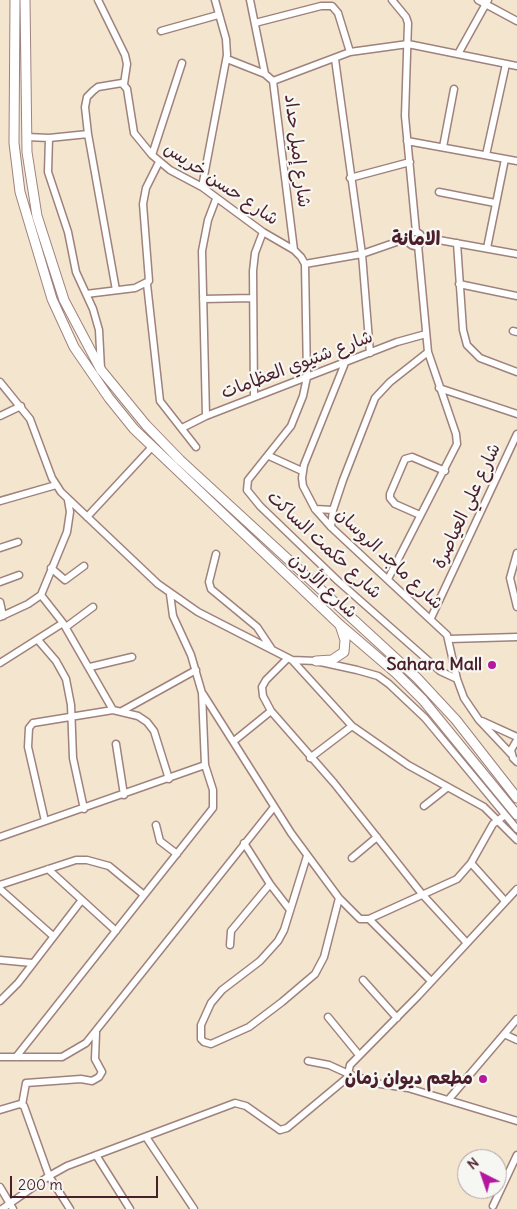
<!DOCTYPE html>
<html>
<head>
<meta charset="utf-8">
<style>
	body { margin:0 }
	#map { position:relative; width:517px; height:1209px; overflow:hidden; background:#f4e5cf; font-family:Delius,sans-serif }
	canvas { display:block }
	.north { position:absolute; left:457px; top:1149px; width:50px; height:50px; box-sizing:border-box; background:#f6f6f2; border:1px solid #b1a0a2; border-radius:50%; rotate:319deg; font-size:14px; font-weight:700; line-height:20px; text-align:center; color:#4a1f2b }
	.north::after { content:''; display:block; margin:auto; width:18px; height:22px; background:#b5179e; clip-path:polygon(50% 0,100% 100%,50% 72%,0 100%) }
	.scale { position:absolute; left:10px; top:1176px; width:148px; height:22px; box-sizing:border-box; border:2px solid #4a1f2b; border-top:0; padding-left:6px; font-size:15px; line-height:18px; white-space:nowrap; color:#4a1f2b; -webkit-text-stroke:4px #f6f6f2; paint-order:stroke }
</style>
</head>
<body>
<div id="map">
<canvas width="517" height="1209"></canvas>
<div class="north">N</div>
<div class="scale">200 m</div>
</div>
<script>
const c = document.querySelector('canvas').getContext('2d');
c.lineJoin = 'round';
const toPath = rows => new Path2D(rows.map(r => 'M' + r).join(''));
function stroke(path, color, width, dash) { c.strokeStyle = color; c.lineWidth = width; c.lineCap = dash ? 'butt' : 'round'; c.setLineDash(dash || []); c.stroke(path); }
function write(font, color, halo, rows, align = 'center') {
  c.font = font + ' Delius,"Playpen Sans Arabic",sans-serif'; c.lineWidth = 4.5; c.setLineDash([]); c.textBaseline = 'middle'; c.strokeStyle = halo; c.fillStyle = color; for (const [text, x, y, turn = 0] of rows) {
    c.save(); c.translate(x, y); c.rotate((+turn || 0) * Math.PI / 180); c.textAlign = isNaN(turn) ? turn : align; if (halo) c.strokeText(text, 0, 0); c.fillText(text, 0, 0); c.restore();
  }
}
const minor = toPath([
	[98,0,125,55,127,64,124,84],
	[250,0,265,74,273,81,294,250],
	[392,0,406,17,408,23,405,116,416,232],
	[478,0,517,21],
	[255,23,321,6,332,6,338,13,350,52],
	[161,31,218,15],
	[458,54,488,0],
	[227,59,265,74],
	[335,59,362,254,370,353],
	[273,81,350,52,408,44,517,66],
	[27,137,49,138,88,134],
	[49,138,48,172,68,232,76,272,93,309,99,330,101,369],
	[407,141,517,161],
	[443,147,454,89],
	[152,155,182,63],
	[486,155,506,64],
	[350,178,410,162],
	[202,187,227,55,226,39,215,0],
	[439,192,495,203],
	'408 239a7 7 0 1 1 14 0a7 7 0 1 1-14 0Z',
	[422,237,517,254],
	[457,243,463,330,467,345,480,358,517,372],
	[487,248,505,159],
	[305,264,362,254,408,238],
	[147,284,160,401,196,447],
	[459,284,517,296],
	[116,290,88,134,85,107,87,97,93,91,98,87,122,83,127,89,134,133,152,155,170,170,202,187,263,232,294,250,301,257,305,264,307,377,303,396,291,426,248,480,247,490,260,506,338,581,440,671,457,679],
	[86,294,135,288,149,281,143,204,146,188,159,162],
	[203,299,253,298],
	[513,331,517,332],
	[345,363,304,465,302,478,303,486,315,509,331,527,447,635,457,679,464,698,479,720,511,754],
	[0,382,30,419,52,478,61,492,158,584,198,612,292,660,352,726,408,765,484,807,517,840],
	[439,388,517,414],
	[254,397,253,271,255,253,263,232],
	[0,416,21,406],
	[206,416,202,251,208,220,216,199],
	[182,428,206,416,397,342,426,334],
	[269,456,302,471],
	[0,501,56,485],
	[315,509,333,510],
	[420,515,395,504,390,498,390,494,405,459,412,457,445,471],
	[87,517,152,447],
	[331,527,333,510,343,480,375,398,390,382,428,352],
	[0,548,18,542],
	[517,553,510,578,517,607],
	[216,554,209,582,211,589,257,627,271,648],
	[51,568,65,580,84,566],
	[388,579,457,444,456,434,428,352,418,245],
	[0,582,19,575],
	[41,595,63,623,113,710],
	[0,602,3,616],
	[0,617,28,604,41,595,67,532,70,512,68,500],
	[431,618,517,434],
	[66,627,93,607],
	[449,639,517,637],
	[38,640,56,661,66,679,71,705,73,758,84,809],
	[288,658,266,680,262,687,263,696,271,711,334,783,422,894,466,942],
	[292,660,316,661,357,670,378,676,389,684,425,718,517,829],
	[0,663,63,623],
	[90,667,132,657],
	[203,694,291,833,339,898,360,919,369,919,457,879,471,863,493,824,505,815],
	[122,711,196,670],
	[482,721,517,737],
	[517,740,511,750,513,758,517,762],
	[234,741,271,711],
	[116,744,124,795],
	[310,758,352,726],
	[424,806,448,787],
	[45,821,28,747,29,728,33,723,113,710,138,716,147,722,154,731,169,779],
	[156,825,160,841,177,854],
	[0,837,205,765],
	[244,843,270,884,290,910],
	[307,856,284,930,278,941,260,961,222,990,211,1003,201,1025,201,1039,204,1042,211,1044,249,1027,282,1002,315,974,324,957,339,898],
	[352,858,377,837],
	[471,863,505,901],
	[48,869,116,931],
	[0,885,76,860,87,860,109,866,144,895],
	[0,889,53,936],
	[369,919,431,981],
	[230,945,231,931,270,884],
	[0,960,32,963],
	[363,980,397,1018],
	[0,1001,18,983,81,901],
	[328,1017,359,1055],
	[504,1034,517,1040],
	[0,1057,62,1057,86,1043,274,807],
	[16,1057,213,808,213,790,205,765,202,693,191,655,173,616,170,594],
	[308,1061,329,1065,351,1075,380,1084,408,1088,517,1121],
	[449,1099,517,1019],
	[22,1105,26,1083,81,1079,92,1081,99,1077,102,1072,95,1059,96,1033],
	[0,1110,20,1104,24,1106,49,1176,70,1209],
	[146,1137,194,1209],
	[96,1155,130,1209],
	[0,1187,13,1209],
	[493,1206,517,1155],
	[2,1209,49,1176,67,1166,235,1103,246,1106,280,1130,287,1128,347,1078,350,1065,418,996,517,889]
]);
const highway = toPath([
	[15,0,14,143,20,192,52,299,74,347,109,398,134,429,340,625,396,673,423,700,517,815],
	[25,0,27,152,37,216,64,300,101,370,146,425,180,460,417,678,456,720,517,798],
	[316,661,332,660,344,652,345,640,340,625]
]);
const markers = [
	[492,665,5,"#b5179e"],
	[483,1079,5,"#b5179e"]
];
const streetNames = [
	["شارع إميل حداد",297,151,83],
	["شارع حسن خريس",221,184,34],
	["شارع شتيوي العظامات",297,365,-21],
	["شارع علي العياصرة",467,506,-65],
	["شارع حكمت الساكت",324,545,43],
	["شارع ماجد الروسان",389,559,43],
	["شارع الأردن",323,586,43]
];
const poiNames = [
	["Sahara Mall",482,665],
	["مطعم ديوان زمان",473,1079]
];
const neighbourhoodNames = [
	["الامانة",416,240]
];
stroke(minor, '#9f827d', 9);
stroke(highway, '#9f827d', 11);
stroke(minor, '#fff', 6);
stroke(highway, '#fff', 9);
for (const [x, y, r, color] of markers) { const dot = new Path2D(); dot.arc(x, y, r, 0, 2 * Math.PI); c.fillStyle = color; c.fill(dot); stroke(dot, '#f6f6f2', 2); }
write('18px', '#4a1f2b', '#f6f6f2', streetNames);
write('bold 18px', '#4a1f2b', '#f6f6f2', poiNames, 'right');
write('bold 19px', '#4a1f2b', '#f6f6f2', neighbourhoodNames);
</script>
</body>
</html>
